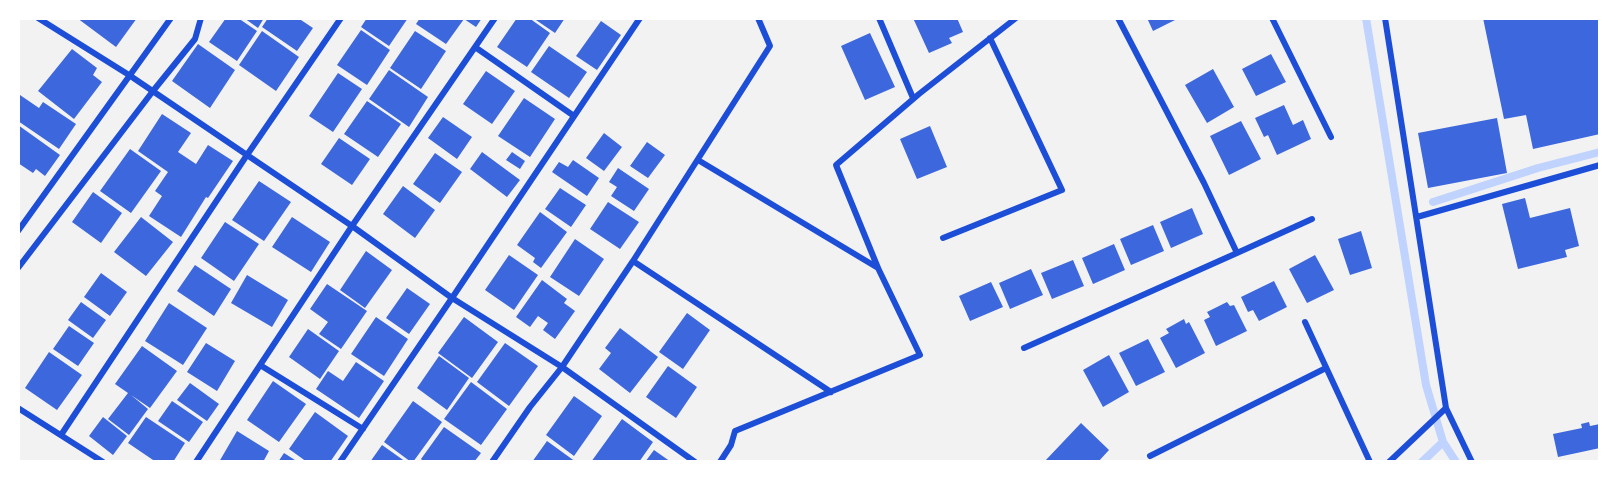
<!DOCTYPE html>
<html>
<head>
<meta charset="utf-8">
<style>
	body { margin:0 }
	#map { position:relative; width:1618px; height:480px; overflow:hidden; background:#f2f2f2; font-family:Quicksand,sans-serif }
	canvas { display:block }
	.frame { position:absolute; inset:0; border:20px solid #fff; pointer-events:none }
</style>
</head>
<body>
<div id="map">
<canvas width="1618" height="480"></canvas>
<div class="frame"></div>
</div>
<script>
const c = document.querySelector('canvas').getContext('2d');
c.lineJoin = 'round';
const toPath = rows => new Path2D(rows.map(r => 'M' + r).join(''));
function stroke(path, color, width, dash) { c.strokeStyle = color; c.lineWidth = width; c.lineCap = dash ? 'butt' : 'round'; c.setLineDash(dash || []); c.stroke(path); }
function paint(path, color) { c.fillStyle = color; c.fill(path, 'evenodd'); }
const stream = toPath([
	[1366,18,1426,385,1443,442,1456,462],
	[1433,202,1538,168,1600,152],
	[1422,462,1443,442]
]);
const building = toPath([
	[77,18,137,18,116,47],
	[226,18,238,18,257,31,237,61,209,42],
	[244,18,264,18,258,28],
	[268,18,298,18,313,28,297,51,262,27],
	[367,18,408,18,389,46,361,27],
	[420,18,482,18,476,27,464,19,446,44,416,24],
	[517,18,529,18,550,33,527,67,497,47],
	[533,18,565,18,555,33],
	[913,18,957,18,963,32,949,38,952,43,929,53],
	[1147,18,1179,18,1153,31],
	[1483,18,1600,18,1600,134,1533,149,1526,115,1504,119],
	[601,21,621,35,597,70,576,56],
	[361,30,390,50,367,85,337,65],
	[262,31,299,57,276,91,239,65],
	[415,31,446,51,421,89,390,68],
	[870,33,895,87,865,100,841,46],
	[198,44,235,70,210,108,172,81],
	[549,46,587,72,569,98,531,72],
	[72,49,97,68,93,75,102,82,74,119,38,91],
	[1271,54,1286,82,1256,96,1242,69],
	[1213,69,1234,107,1207,123,1185,85],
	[389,70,428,97,409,127,369,99],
	[486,71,515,91,492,124,463,104],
	[338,73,362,89,333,132,309,116],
	[20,95,39,108,43,102,76,124,59,149,18,121,18,99],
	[524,98,555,119,530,157,498,136],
	[367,101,401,124,378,157,344,134],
	[1284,105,1293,125,1303,120,1311,139,1277,155,1268,135,1264,137,1255,118],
	[162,114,191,133,178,152,196,164,208,145,233,161,208,198,206,197,181,237,149,216,162,196,155,191,168,172,138,151],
	[443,117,472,137,457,159,428,138],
	[1497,118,1507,173,1428,188,1418,133],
	[1241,121,1261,159,1229,175,1210,136],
	[18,125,60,155,45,176,36,169,33,173,18,163],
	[930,126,947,167,917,179,900,139],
	[604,133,622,147,604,171,586,158],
	[339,138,370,159,352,185,321,164],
	[647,142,665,155,648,178,630,166],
	[130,149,161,171,131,213,100,191],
	[482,152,520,180,507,197,470,169],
	[512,152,525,161,520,169,506,160],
	[435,153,462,172,440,203,413,184],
	[573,160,599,178,587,196,552,172,559,162,568,167],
	[618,168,649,189,634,211,611,196,617,187,609,182],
	[259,181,291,202,264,241,232,220],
	[403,186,435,210,415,238,383,214],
	[560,188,586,205,571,227,545,209],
	[93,192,122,213,101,243,72,222],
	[1525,198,1530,218,1570,208,1579,246,1565,250,1567,257,1518,269,1502,204],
	[608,202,639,222,620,249,590,229],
	[1192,208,1203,234,1171,248,1160,222],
	[540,212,567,232,541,268,533,262,535,258,517,245],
	[141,217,173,242,146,276,114,252],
	[292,217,330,242,311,272,272,247],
	[225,222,259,244,234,281,201,258],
	[1153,225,1164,251,1131,265,1120,239],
	[1361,231,1372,268,1350,275,1338,239],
	[575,239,604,259,579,296,550,277],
	[1114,244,1125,270,1093,284,1082,258],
	[366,251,392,270,365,308,340,290],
	[509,255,538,275,514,310,485,290],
	[1315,255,1334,290,1307,303,1289,269],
	[1073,260,1084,286,1052,299,1041,273],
	[195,265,231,289,214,316,177,291],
	[1031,269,1043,295,1010,309,999,283],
	[101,273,127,292,110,316,84,297],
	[247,275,288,300,272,327,231,303],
	[542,280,567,299,564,303,575,311,555,339,543,330,548,323,538,316,530,327,516,317],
	[1274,281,1287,307,1259,321,1253,310,1248,312,1241,297],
	[991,282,1003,307,970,321,959,296],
	[327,284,367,311,341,349,319,334,328,322,310,309],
	[407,288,430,304,409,334,386,318],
	[81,302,106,320,93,338,68,320],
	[1227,302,1230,306,1234,305,1247,331,1216,346,1204,320,1210,317,1207,312],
	[169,303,207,328,183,365,145,341],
	[687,313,710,330,683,369,659,352],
	[376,317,408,339,384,376,351,354],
	[464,317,498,342,472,378,438,353],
	[1184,319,1186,324,1189,322,1205,353,1176,368,1160,338,1169,333,1166,329],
	[69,326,94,343,78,366,53,349],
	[620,328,658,357,630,393,599,369,611,353,605,348],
	[308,329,339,351,320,379,289,357],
	[1148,339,1165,372,1136,386,1119,353],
	[206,343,235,361,217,391,187,372],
	[505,343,538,366,509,406,477,382],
	[142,346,177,371,150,408,131,395,148,409,129,435,108,419,128,393,115,384],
	[49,352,82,375,57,410,25,388],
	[1109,355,1129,392,1103,407,1083,370],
	[439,356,469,378,447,410,417,388],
	[356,362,384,381,359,418,316,389,328,371,343,381],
	[668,366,697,387,676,418,646,397],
	[273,381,306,404,279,442,247,420],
	[471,382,507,409,481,445,444,419],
	[190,383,219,404,207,421,177,400],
	[574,396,602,416,574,456,546,435],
	[172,401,203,422,189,442,158,421],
	[413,401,442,422,413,462,411,462,384,442],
	[315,412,348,436,330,462,307,462,289,449],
	[103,417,127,436,113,455,89,436],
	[146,417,185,443,173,462,156,462,128,443],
	[622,419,653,442,639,462,591,462],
	[1589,422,1590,426,1600,424,1600,448,1558,457,1553,434,1582,428,1581,424],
	[1081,423,1109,450,1098,462,1044,462],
	[444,427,481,453,474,462,424,462,421,459],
	[237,431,269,451,263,462,219,462],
	[547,441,576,462,532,462],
	[382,445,406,462,370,462],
	[654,450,671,462,645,462],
	[284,453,298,462,278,462]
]);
const minor = toPath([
	[38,18,129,75,247,155,352,226,452,298,562,367,695,462],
	[879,18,913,98],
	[1272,18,1331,137],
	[1385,18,1446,408,1472,462],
	[475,47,574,116],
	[698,160,878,268],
	[1417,217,1600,165],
	[18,231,171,18],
	[943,238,1062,190,990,38],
	[1237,253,1312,219],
	[633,261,831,392],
	[18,268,153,91,195,39,201,18],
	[1305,322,1370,462],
	[1024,348,1237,253,1204,183,1118,18],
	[260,365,363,429],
	[18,408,103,462],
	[61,435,247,155,341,18],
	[1150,456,1326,368],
	[196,462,352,226,495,18],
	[340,462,452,298,640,18],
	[492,462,530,407,562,367,633,261,770,46,758,18],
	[720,462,731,445,735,431,920,355,878,268,836,165,919,94,1016,18],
	[1389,462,1446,408]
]);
stroke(stream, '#bfd3fe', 8);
paint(building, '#3d67dc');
stroke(minor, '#1d4ed8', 6);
</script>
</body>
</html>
